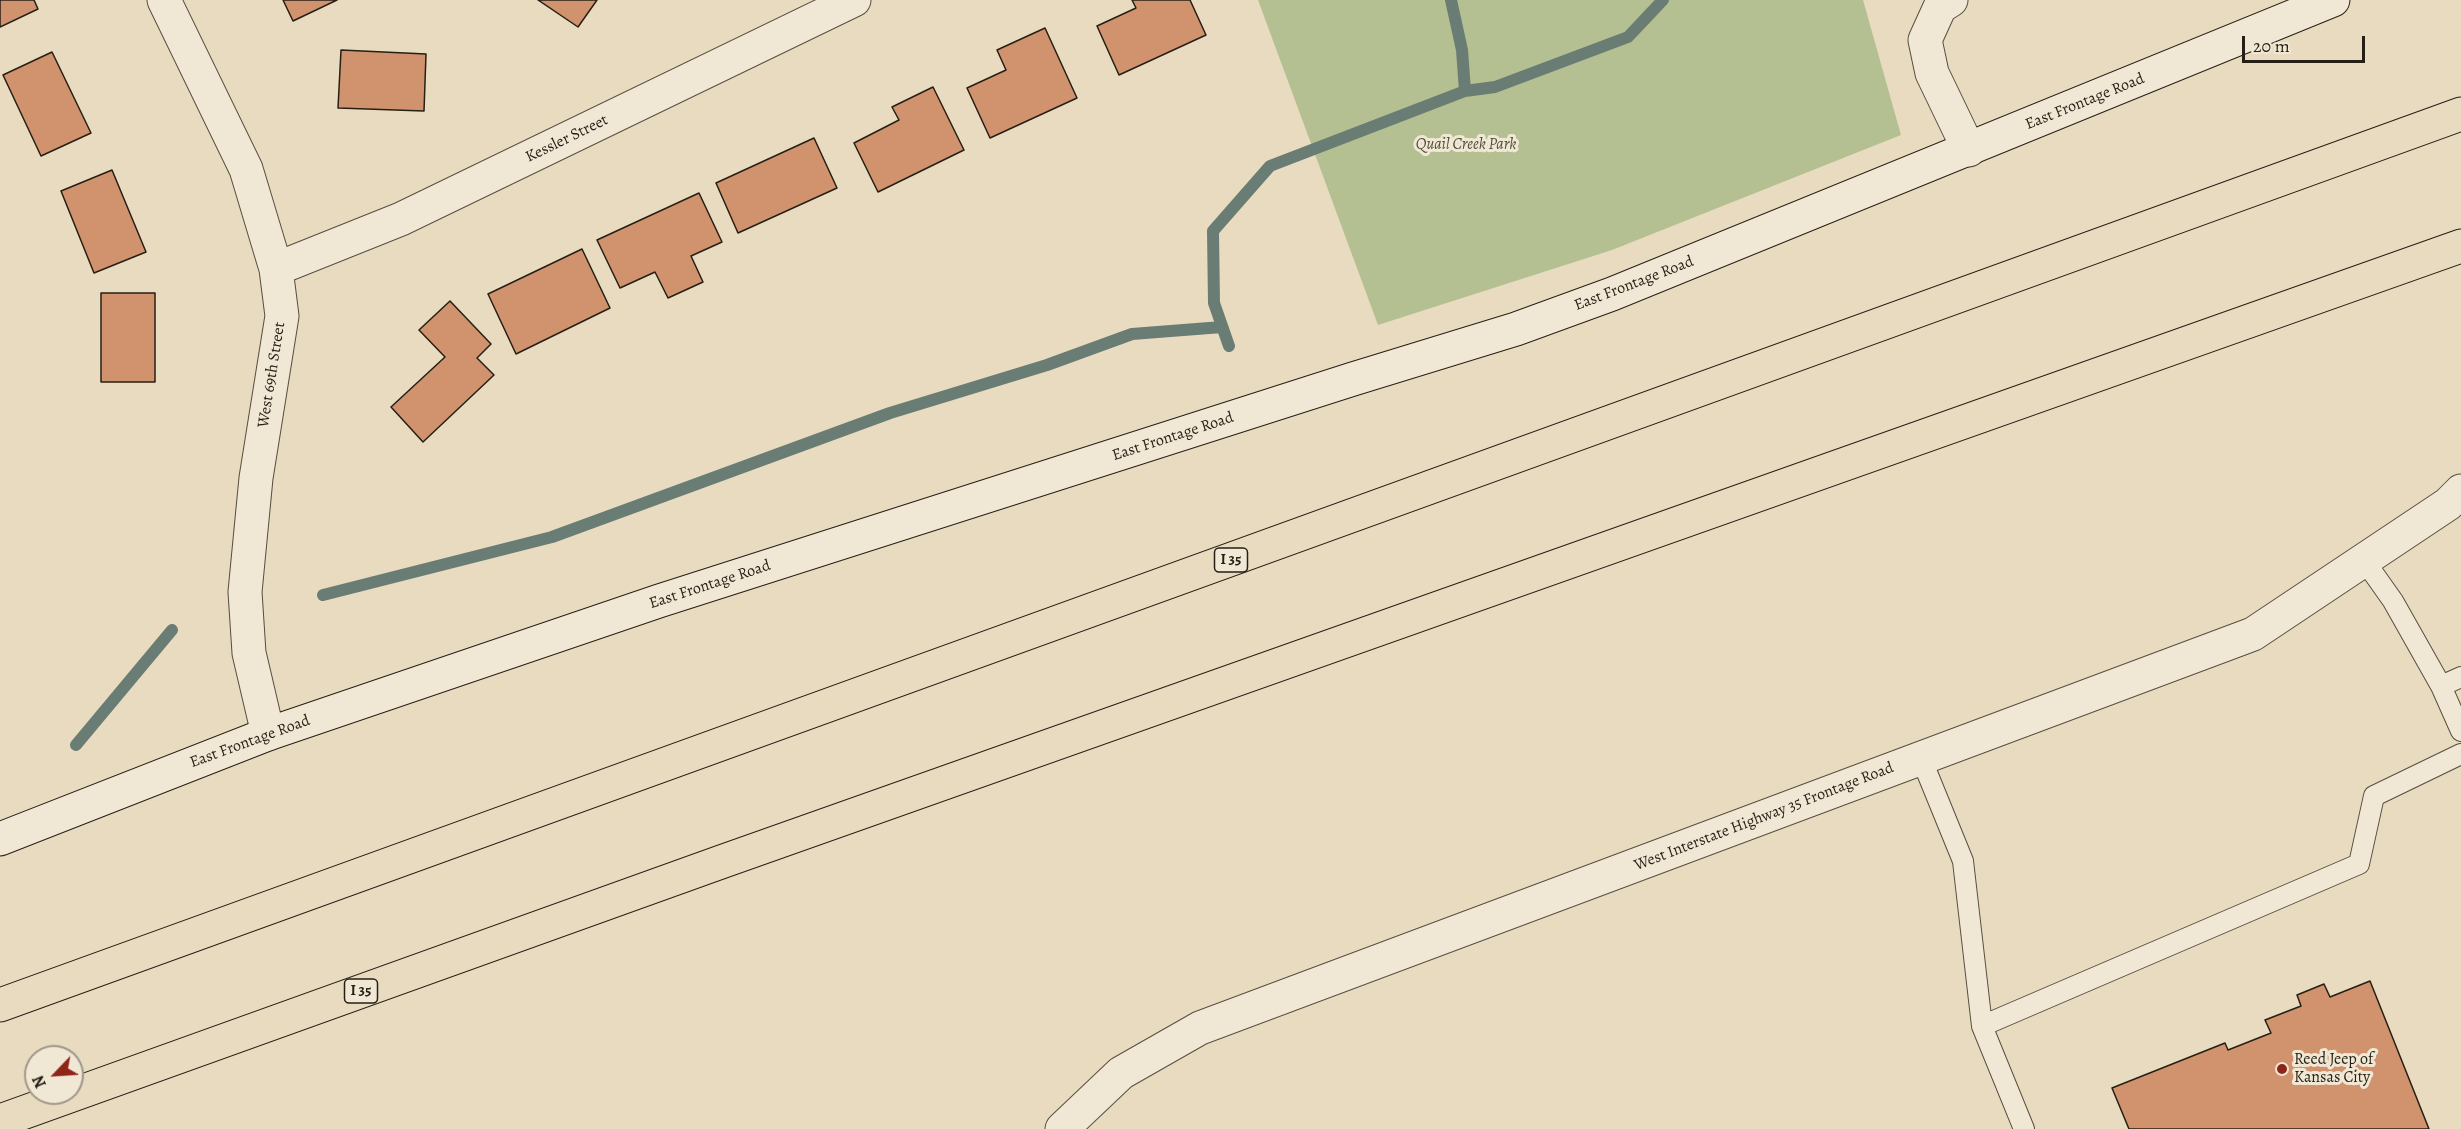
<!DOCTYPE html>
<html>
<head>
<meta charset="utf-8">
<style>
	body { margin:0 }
	#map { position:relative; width:2461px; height:1129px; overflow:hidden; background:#e8dbbf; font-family:Alegreya,serif }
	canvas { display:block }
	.north { position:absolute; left:24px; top:1045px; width:60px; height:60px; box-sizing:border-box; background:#f0e8d5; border:2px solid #9f9888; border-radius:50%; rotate:245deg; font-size:16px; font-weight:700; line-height:24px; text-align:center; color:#261f15 }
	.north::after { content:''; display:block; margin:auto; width:21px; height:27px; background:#8f2418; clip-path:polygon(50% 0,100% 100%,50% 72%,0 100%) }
	.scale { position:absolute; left:2242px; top:36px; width:123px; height:27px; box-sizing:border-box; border:3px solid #261f15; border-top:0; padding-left:8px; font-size:18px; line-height:21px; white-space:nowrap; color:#261f15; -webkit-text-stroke:4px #f0e8d5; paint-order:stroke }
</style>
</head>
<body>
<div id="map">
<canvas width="2461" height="1129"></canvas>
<div class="north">N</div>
<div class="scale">20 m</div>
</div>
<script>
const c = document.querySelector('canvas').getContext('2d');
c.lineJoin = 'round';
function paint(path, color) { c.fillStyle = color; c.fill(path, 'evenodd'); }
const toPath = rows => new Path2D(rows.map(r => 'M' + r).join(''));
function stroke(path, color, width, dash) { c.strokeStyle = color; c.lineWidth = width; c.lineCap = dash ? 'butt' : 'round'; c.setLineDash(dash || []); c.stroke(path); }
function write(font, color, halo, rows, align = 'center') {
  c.font = font + ' Alegreya,serif'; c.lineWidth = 6; c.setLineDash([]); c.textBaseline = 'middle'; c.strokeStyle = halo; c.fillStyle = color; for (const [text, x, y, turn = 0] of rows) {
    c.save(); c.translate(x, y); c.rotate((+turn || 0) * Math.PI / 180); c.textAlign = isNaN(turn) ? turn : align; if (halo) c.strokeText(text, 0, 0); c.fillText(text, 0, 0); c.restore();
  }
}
const green = toPath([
	[1258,0,1863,0,1901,135,1612,250,1378,325]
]);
const stream = toPath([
	[1451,0,1462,50,1465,91],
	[1229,346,1214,303,1213,231,1270,166,1465,91,1495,87,1628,37,1663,0],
	[323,595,552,537,890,413,1047,365,1132,334,1222,327],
	[76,745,172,630]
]);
const building = toPath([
	[0,0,34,0,38,9,0,27,0,0],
	[283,0,337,0,293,21,283,0],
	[538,0,597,0,578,27,538,0],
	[1132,0,1190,0,1206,35,1119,75,1097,26,1136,8,1132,0],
	[1045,28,1077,98,990,138,967,88,1006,70,997,50,1045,28],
	[341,50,426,54,424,111,338,108,341,50],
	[52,52,91,133,41,156,3,75,52,52],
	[933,87,964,150,878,192,854,143,899,120,892,107,933,87],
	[814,138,837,188,738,233,716,183,814,138],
	[112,170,146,252,94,273,61,191,112,170],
	[699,193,722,242,691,256,703,282,668,298,655,272,620,288,597,240,699,193],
	[582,249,610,308,516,354,488,294,582,249],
	[101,293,155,293,155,382,101,382,101,293],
	[450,301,491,344,477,358,494,375,423,442,391,407,445,357,419,330,450,301],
	[2370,981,2429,1129,2129,1129,2112,1088,2225,1043,2228,1050,2271,1033,2265,1020,2301,1006,2297,995,2324,984,2330,997,2370,981]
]);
const lane = toPath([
	[2364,560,2393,601,2441,686,2461,731],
	[2441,686,2461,677],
	[1921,758,1963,861,1982,1026,2024,1129],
	[1982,1026,2359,864,2374,796,2461,754]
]);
const street = toPath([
	[164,0,246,169,276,269,282,316,256,478,245,592,249,653,268,734],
	[1951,0,1940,7,1925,40,1932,73,1969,150],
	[276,269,401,219,854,0],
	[1062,1129,1121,1073,1200,1028,2253,634,2448,504,2461,491]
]);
const secondary = toPath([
	[0,839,268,734,659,601,1353,379,1516,329,1612,294,2333,0]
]);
const highway = toPath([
	[0,1005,2461,114],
	[0,1121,721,862,2461,246]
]);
const markers = [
	[2282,1069,6,"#8f2418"]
];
const shields = [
	[1231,560,33],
	[361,991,33]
];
const shieldNames = [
	["I 35",1231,560],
	["I 35",361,991]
];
const streetNames = [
	["East Frontage Road",2085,102,-22],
	["Kessler Street",567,139,-26],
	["East Frontage Road",1634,284,-21],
	["West 69th Street",272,375,-81],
	["East Frontage Road",1173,437,-18],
	["East Frontage Road",710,585,-18],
	["East Frontage Road",250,742,-20],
	["West Interstate Highway 35 Frontage Road",1764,817,-21]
];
const parkNames = [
	["Quail Creek Park",1466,145]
];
const poiNames = [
	["Reed Jeep of",2294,1060],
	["Kansas City",2294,1078]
];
paint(green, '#b5c092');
stroke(stream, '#6a7d74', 12);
paint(building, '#d1926e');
stroke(building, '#261f15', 1.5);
stroke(lane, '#564e40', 22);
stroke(street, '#564e40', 35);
stroke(secondary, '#261f15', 35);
stroke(highway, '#261f15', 35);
stroke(lane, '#f0e8d5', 20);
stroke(street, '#f0e8d5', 33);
stroke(secondary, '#f0e8d5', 33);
stroke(highway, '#e8dbbf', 33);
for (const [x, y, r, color] of markers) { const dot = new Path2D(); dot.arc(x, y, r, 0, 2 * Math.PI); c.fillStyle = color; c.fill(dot); stroke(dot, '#f0e8d5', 2); }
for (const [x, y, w] of shields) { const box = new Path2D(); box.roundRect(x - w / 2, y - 12, w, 24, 4.5); c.fillStyle = '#f0e8d5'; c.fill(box); stroke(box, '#261f15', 1.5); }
write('bold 15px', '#261f15', null, shieldNames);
write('16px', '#261f15', '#f0e8d5', streetNames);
write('italic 16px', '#514f3a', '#f0e8d5', parkNames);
write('16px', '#261f15', '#f0e8d5', poiNames, 'left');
</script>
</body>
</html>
